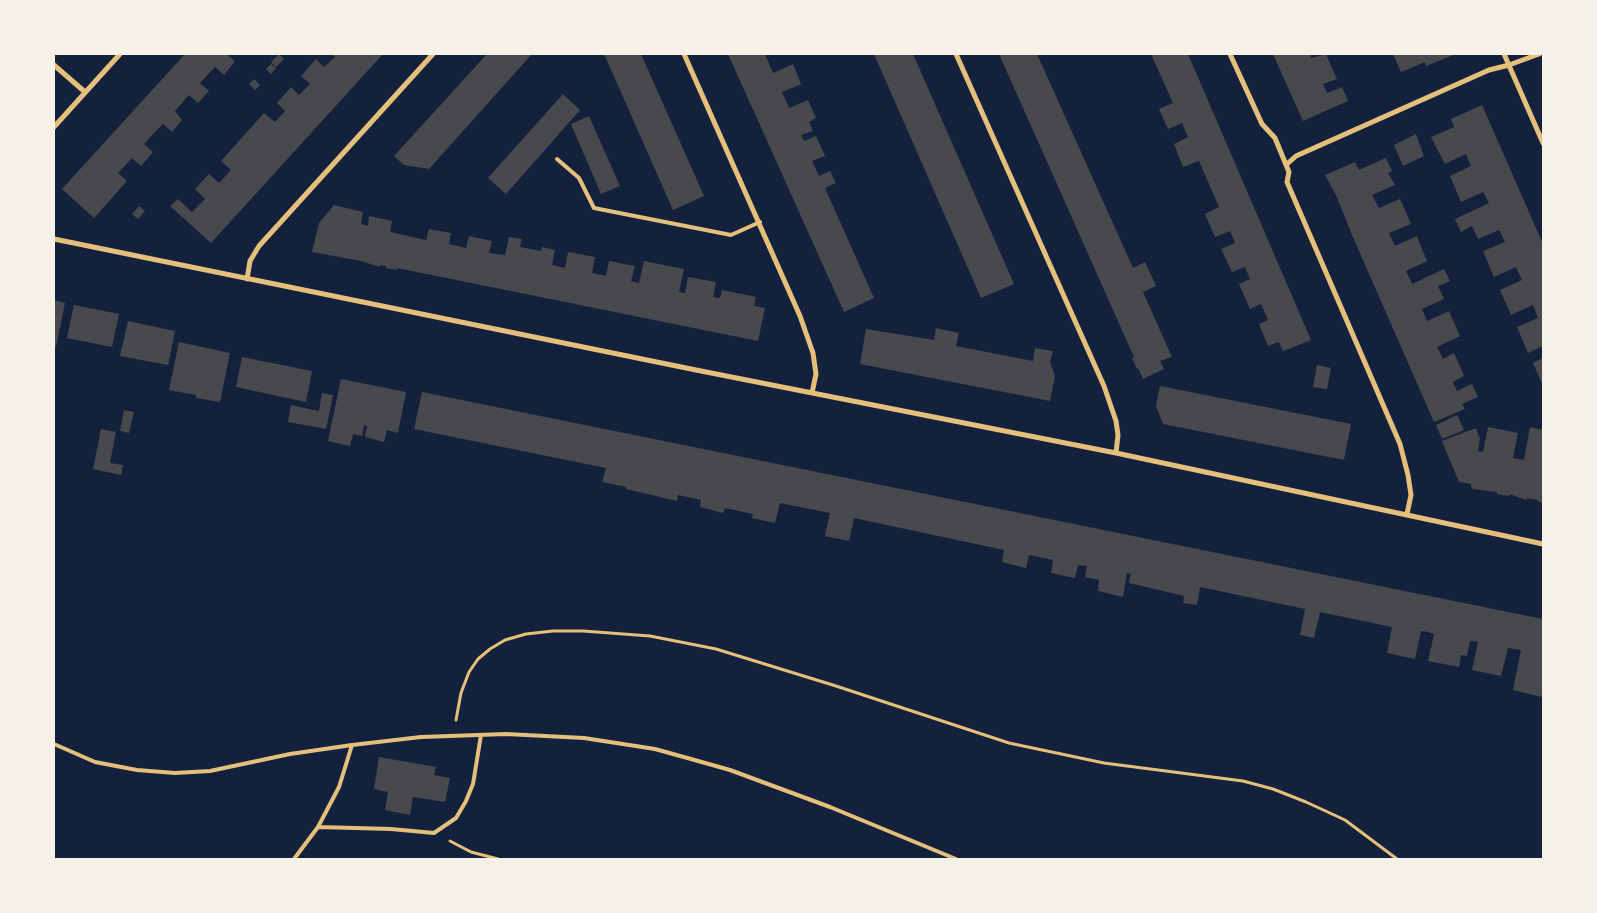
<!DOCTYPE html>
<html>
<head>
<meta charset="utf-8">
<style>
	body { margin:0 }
	#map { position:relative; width:1597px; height:913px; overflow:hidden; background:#14213d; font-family:"DejaVu Sans",sans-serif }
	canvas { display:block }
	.frame { position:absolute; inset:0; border:55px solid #f6f1e7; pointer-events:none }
</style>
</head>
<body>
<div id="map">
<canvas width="1597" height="913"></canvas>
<div class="frame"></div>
</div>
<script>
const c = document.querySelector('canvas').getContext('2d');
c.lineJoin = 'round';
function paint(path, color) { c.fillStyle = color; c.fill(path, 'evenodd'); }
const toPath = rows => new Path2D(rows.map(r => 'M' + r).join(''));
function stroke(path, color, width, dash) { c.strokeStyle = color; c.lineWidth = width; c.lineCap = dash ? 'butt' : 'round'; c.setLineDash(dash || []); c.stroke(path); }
const building = toPath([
	[185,54,226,54,235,61,224,75,215,67,200,83,209,91,198,103,189,95,175,111,182,120,172,132,163,124,153,134,144,144,153,152,141,166,132,158,118,173,127,181,94,218,62,189],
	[279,54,284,59,276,67,271,62],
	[331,54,383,54,211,243,170,206,178,199,192,212,205,199,195,189,209,174,219,183,231,170,221,161,264,113,275,122,285,111,277,103,291,87,299,95,310,84,301,76,316,59,324,67,335,57],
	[487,54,532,54,429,169,404,165,394,156],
	[604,54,641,54,704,196,673,210],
	[728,54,765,54,773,73,793,64,801,84,782,92,789,108,808,100,816,118,809,122,813,131,801,135,804,141,816,136,825,156,812,161,819,176,830,171,836,183,825,188,874,298,844,312],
	[874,54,913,54,1014,284,981,298],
	[999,54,1037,54,1133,268,1145,262,1156,286,1143,292,1172,357,1160,361,1164,369,1143,379,1138,368,1137,369,1132,358,1134,357],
	[1151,54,1188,54,1311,340,1283,351,1279,342,1268,346,1259,324,1268,320,1261,304,1250,309,1239,284,1250,279,1245,267,1232,272,1221,249,1235,243,1230,231,1215,237,1205,214,1219,207,1199,161,1183,167,1174,144,1188,137,1182,123,1168,129,1159,109,1173,103],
	[1273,54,1310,54,1311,58,1326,54,1337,79,1323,84,1327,93,1342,87,1348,101,1303,121],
	[1393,54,1456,54,1426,66,1425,62,1401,72],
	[271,64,276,68,271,74,266,69],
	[254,79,260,85,255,90,249,84],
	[563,94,580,110,506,194,488,178],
	[1482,105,1543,244,1543,346,1528,353,1517,327,1538,318,1533,305,1511,315,1500,290,1522,280,1516,267,1494,277,1483,251,1505,242,1499,230,1478,239,1472,226,1461,232,1455,219,1489,203,1486,197,1483,192,1461,202,1450,176,1471,166,1468,159,1466,154,1445,164,1431,137,1454,127,1451,119],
	[589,116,620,186,601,194,571,124],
	[1416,134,1424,156,1403,166,1394,145],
	[1386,158,1392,171,1388,173,1395,185,1372,195,1379,208,1400,199,1405,210,1411,224,1389,233,1395,246,1417,236,1422,249,1427,261,1406,271,1412,284,1444,269,1450,281,1438,286,1444,299,1422,309,1427,321,1449,311,1460,336,1437,347,1443,359,1454,353,1460,366,1464,376,1453,382,1457,391,1472,384,1478,397,1462,404,1465,409,1434,422,1352,235,1336,195,1325,175,1355,162,1359,170],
	[334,205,363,212,361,224,368,226,369,216,392,221,390,232,426,240,429,229,451,233,449,244,466,248,469,236,492,241,489,253,505,255,509,237,522,239,520,247,541,251,542,247,555,250,552,265,565,268,568,252,595,257,592,273,606,276,609,261,635,266,631,281,639,283,644,261,684,269,679,292,685,293,688,277,716,282,713,297,720,298,722,290,756,297,754,306,765,308,758,341,397,268,397,270,386,268,386,266,380,265,380,267,361,261,312,252,319,223],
	[139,206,145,211,138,219,132,214],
	[54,300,65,303,56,347,54,347],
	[74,305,119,314,112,347,67,338],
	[128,321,175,331,168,365,120,356],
	[936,328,959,333,956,346,1033,361,1035,348,1053,351,1050,362,1055,376,1050,401,860,364,866,329,934,340],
	[179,342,230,353,220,402,196,398,196,395,169,390],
	[242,357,312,371,306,402,236,387],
	[1543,358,1543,386,1533,363],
	[1317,365,1331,368,1327,389,1313,387],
	[341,379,406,392,398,433,387,430,384,442,365,437,367,426,364,425,362,436,353,434,350,446,328,441],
	[1160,386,1351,424,1344,460,1163,424,1156,406],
	[422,392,1543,619,1542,697,1513,690,1521,650,1508,648,1501,676,1472,670,1478,642,1470,641,1467,656,1461,655,1459,667,1428,661,1434,634,1428,632,1421,631,1415,659,1387,653,1392,627,1320,612,1314,638,1300,635,1305,609,1200,587,1197,605,1183,603,1184,596,1129,583,1131,574,1127,573,1123,597,1098,591,1099,580,1085,577,1087,566,1078,565,1075,578,1051,573,1053,560,1029,555,1026,568,1002,562,1004,550,854,518,849,541,825,536,830,513,780,503,775,523,752,518,753,514,725,508,723,513,700,507,701,500,678,495,677,501,626,489,626,487,602,482,606,468,414,429],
	[322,393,333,395,326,429,288,422,291,405,319,411],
	[124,410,134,412,129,433,120,431],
	[1457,415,1464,430,1442,439,1436,425],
	[1488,427,1518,433,1513,458,1524,460,1530,427,1543,430,1543,503,1537,501,1538,500,1527,498,1527,500,1509,494,1509,496,1497,494,1497,492,1473,489,1471,487,1471,484,1459,482,1442,441,1476,428,1480,439,1478,451,1483,452],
	[101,429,116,432,110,463,123,465,121,475,93,469],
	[379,757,436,767,434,775,450,778,445,802,413,797,410,815,385,810,388,792,374,789]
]);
const path = toPath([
	[456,720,461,693,469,672,478,659,490,649,505,640,526,634,553,631,583,631,650,636,716,649,836,686,1009,743,1104,763,1243,781,1273,789,1306,802,1345,820,1397,859],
	[450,841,471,852,498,859]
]);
const service = toPath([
	[557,159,579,178,594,208,731,235,760,222],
	[54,744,95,762,137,770,175,773,210,771,290,754,352,745],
	[318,827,391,829,434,833,456,818,466,801,473,784,481,735],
	[294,859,318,827,339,787,352,745,421,737,506,734,584,738,655,749,691,759,730,770,830,807,956,859]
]);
const minor = toPath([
	[684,54,800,316,813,353,816,374,812,393],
	[956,54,1104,386,1116,421,1118,435,1116,453],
	[1230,54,1262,124,1275,138,1289,172,1287,182,1400,444,1408,475,1411,495,1407,514],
	[1504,54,1543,143],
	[54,65,85,92],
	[54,127,120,54],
	[1286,165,1296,156,1489,70,1509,65,1539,54],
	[54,239,696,370,1116,453,1543,544],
	[247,279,250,261,259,246,433,54]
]);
paint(building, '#48494c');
stroke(path, '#e5c07b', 3);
stroke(service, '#e5c07b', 4);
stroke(minor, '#e5c07b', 5);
</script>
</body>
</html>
